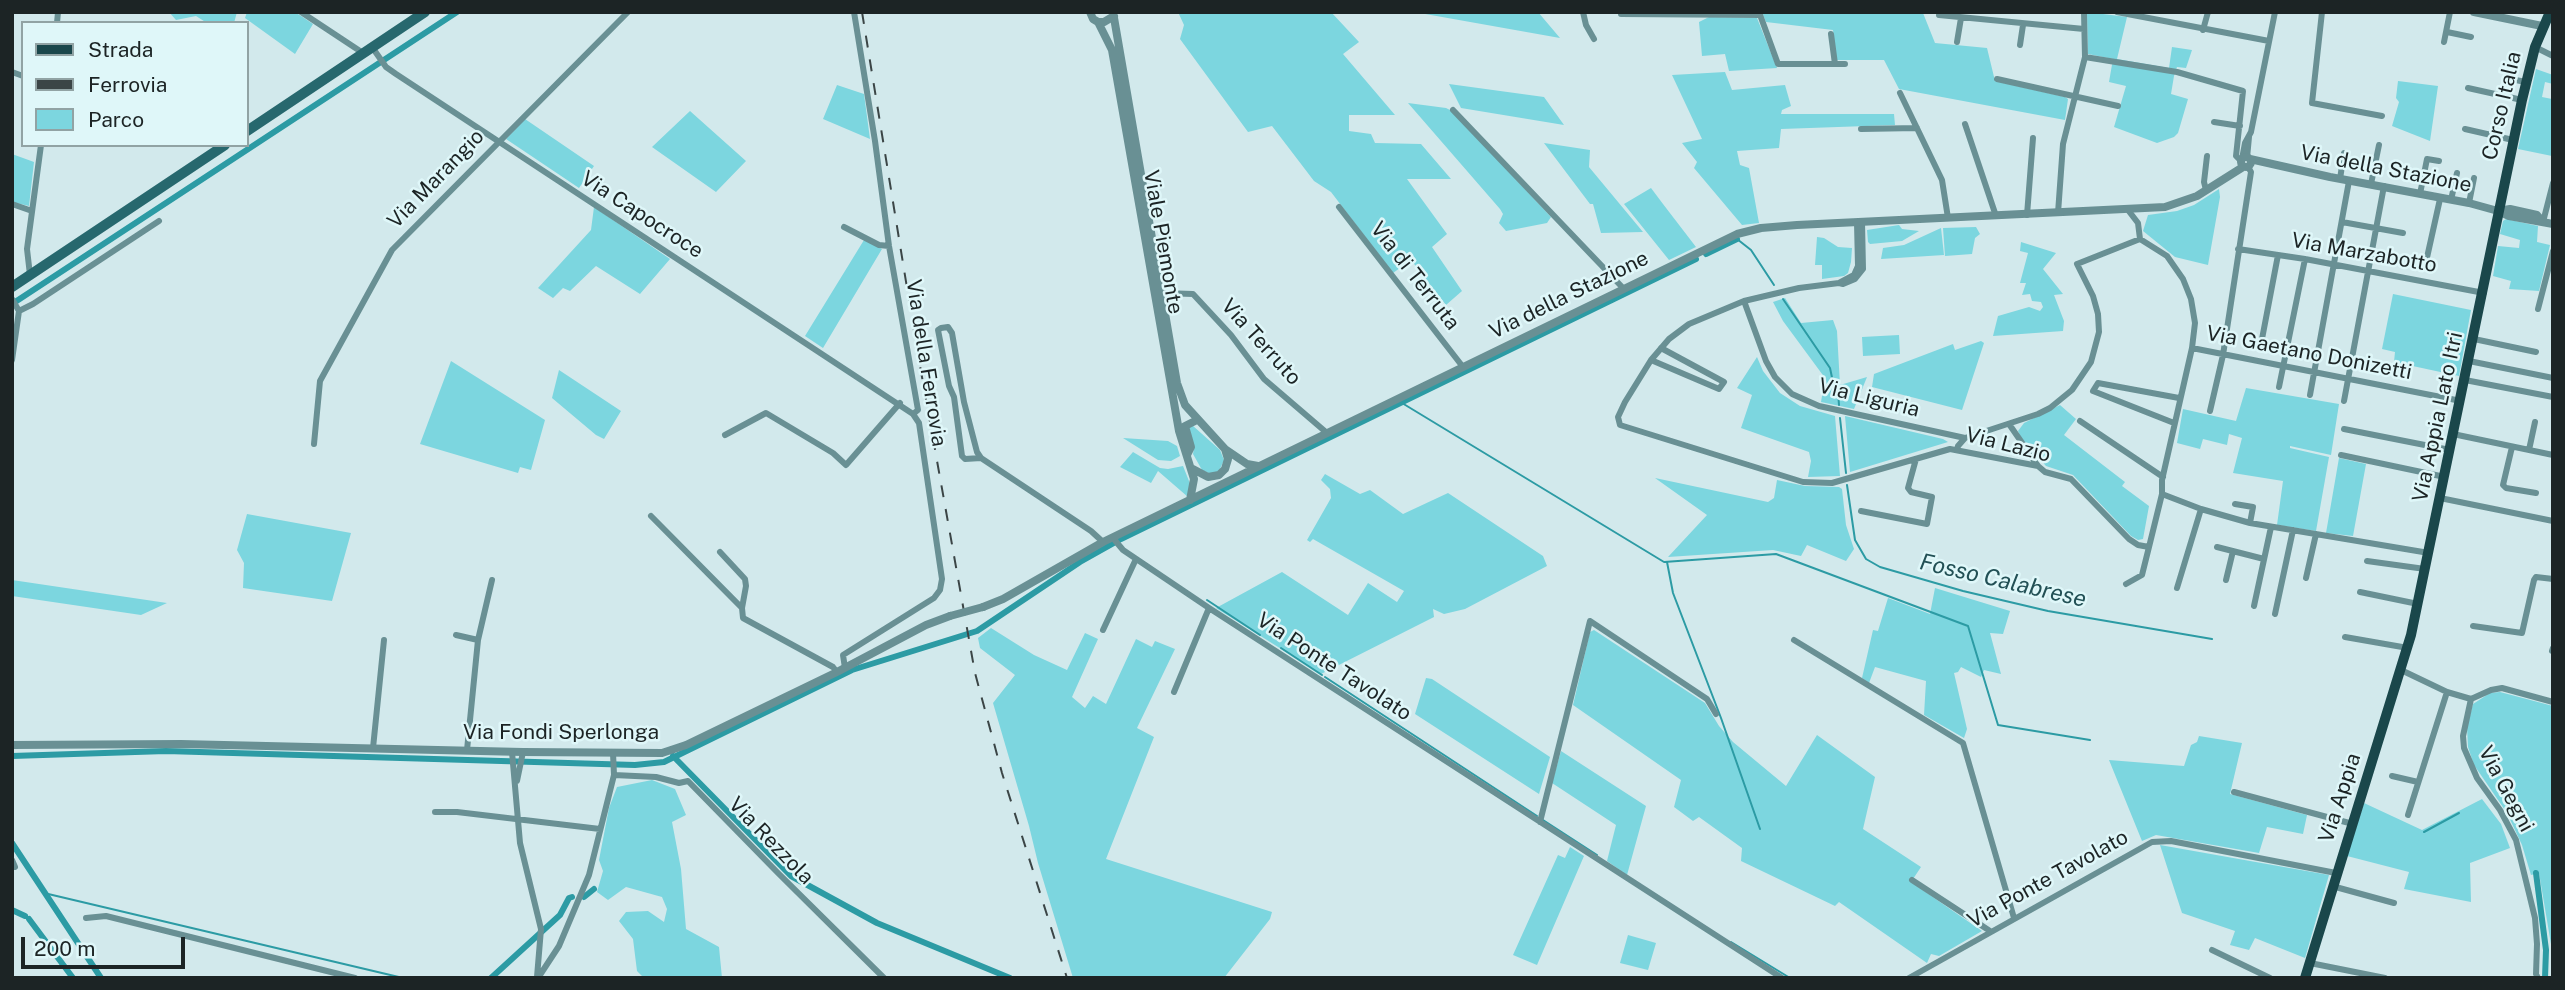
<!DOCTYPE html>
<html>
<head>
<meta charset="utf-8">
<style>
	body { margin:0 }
	#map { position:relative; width:2565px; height:990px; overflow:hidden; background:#d2e9ec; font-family:"Public Sans",sans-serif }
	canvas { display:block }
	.frame { position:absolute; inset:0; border:14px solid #1c2425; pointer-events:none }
	.legend { position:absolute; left:21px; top:21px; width:228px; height:126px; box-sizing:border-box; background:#dff7f9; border:2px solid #91a3a4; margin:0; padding:9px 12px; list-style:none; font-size:21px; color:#1c2425 }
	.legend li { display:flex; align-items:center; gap:14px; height:35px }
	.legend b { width:35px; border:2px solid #91a3a4 }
	.scale { position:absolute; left:21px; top:937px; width:164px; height:32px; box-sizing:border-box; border:4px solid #1c2425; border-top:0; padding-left:9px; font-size:21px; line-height:24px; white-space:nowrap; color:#1c2425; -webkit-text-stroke:5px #dff7f9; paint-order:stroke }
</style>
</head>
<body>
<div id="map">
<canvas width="2565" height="990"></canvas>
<div class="frame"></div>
<ul class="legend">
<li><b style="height:9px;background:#1a474b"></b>Strada</li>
<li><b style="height:9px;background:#3b4546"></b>Ferrovia</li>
<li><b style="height:19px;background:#7cd6df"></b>Parco</li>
</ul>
<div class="scale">200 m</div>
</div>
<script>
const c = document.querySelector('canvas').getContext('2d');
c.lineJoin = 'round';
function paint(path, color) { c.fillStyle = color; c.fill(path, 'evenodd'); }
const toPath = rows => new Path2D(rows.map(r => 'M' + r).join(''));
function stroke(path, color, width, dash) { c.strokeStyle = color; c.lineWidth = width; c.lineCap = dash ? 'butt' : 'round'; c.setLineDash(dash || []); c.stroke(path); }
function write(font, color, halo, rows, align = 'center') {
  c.font = font + ' "Public Sans",sans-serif'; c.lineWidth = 5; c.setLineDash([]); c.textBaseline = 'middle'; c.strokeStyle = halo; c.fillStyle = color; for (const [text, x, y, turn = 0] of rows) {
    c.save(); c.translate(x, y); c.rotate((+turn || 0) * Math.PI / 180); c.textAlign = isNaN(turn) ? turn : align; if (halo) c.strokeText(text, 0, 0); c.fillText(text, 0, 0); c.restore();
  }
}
const green = toPath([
	[169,12,237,12,234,23,207,23,196,16,176,20],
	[247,12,295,12,313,24,295,54,245,18],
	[1178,12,1331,12,1359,42,1343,54,1395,115,1349,115,1349,131,1371,134,1375,143,1421,144,1451,179,1407,179,1447,234,1432,247,1462,291,1446,305,1411,260,1393,273,1331,192,1314,181,1272,126,1248,132,1180,39,1184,25],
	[1414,12,1538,12,1560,38],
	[1762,12,1923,13,1935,43,1987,48,1995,81,2065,97,2068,99,2065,120,1899,89,1884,60,1836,60,1833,30,1766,22],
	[2087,12,2127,17,2117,59,2169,68,2172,47,2192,50,2186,68,2177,67,2174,76,2171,94,2188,99,2178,133,2174,137,2157,143,2114,127,2126,86,2109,82,2113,59,2088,54],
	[1709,17,1757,18,1777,68,1729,71,1725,54,1702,56,1699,22],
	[2536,69,2553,75,2553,84,2545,82,2542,97,2552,99,2553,95,2552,156,2518,149],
	[1725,72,1732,90,1785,85,1791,106,1782,110,1781,114,1894,114,1895,125,1781,129,1779,148,1737,151,1740,165,1749,168,1759,223,1742,225,1694,168,1697,162,1682,143,1702,139,1672,75],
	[2398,81,2438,86,2430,141,2392,126,2399,102,2396,98],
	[1449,84,1544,97,1564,125,1461,108],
	[837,85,864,94,870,139,823,119],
	[1408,103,1446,108,1452,111,1551,217,1547,223,1506,231,1499,223,1503,214,1500,209],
	[690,111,746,161,716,192,652,147],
	[525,119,594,166,579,188,506,139],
	[1544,143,1590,150,1589,167,1643,232,1601,233,1593,204,1590,204],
	[12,154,34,162,29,206,12,202],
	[1651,188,1663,204,1696,247,1669,260,1624,204],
	[2219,189,2220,197,2208,265,2175,257,2143,231,2148,215,2177,211,2194,205],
	[594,207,670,259,640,294,596,266,570,291,563,288,553,298,538,288,591,230],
	[2506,219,2538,226,2537,242,2550,245,2539,291,2509,289,2511,281,2493,276,2498,246,2519,248,2520,240,2500,234,2503,221],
	[1899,225,1902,229,1919,231,1902,241,1870,244,1868,242,1867,230],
	[1976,227,1980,234,1975,238,1972,254,1945,256,1943,228],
	[1941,228,1944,255,1881,259,1883,248,1904,245],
	[1817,237,1824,238,1838,247,1852,248,1851,262,1848,273,1844,276,1822,279,1822,265,1815,265],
	[864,240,882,249,823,348,805,336],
	[2021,242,2056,253,2043,269,2063,294,2054,295,2064,321,2063,331,1993,336,1998,316,2029,307,2040,311,2043,307,2041,302,2032,301,2030,294,2022,295,2026,283,2020,283,2028,253,2020,251],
	[2393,294,2471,310,2459,376,2394,362,2395,352,2382,349],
	[1785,298,1801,323,1833,320,1837,331,1840,385,1867,377,1854,409,1821,402,1825,378,1783,321,1773,302],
	[1899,335,1900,354,1863,356,1862,337],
	[1981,341,1984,343,1962,410,1872,387,1874,374,1953,344,1955,350],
	[1757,357,1763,371,1780,393,1800,406,1835,416,1840,476,1808,477,1811,461,1809,452,1741,428,1752,395,1737,388],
	[451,361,545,420,531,470,520,467,518,473,420,444],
	[559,370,621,411,604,439,596,435,552,398],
	[2246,388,2339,404,2331,455,2290,446,2290,448,2329,457,2316,531,2277,525,2283,481,2233,473,2242,438,2229,434,2227,445,2203,439,2200,449,2177,443,2183,409,2236,421],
	[2060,405,2076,419,2064,435,2125,482,2122,486,2149,506,2143,539,2138,540,2131,536,2073,475,2046,466,2021,438,2018,431,2024,423],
	[1845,416,1943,439,1948,442,1850,472],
	[1192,425,1220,450,1224,460,1219,471,1211,474,1202,470,1193,454,1194,448,1188,428],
	[1123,438,1168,441,1177,446,1180,456,1171,461,1158,460],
	[1133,452,1160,468,1168,469,1183,466,1191,486,1188,497,1158,471,1151,483,1120,467],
	[2339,458,2366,464,2353,536,2326,533],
	[1325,474,1360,494,1370,490,1403,514,1448,493,1543,556,1547,566,1465,609,1444,614,1433,609,1434,617,1321,674,1216,608,1282,572,1348,615,1368,583,1397,602,1404,591,1313,539,1310,542,1307,540,1331,498,1330,489,1321,480],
	[1655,478,1768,502,1774,498,1777,480,1805,486,1839,487,1842,489,1846,525,1854,549,1846,561,1807,545,1801,556,1773,550,1668,557,1707,515],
	[247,514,351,533,332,601,243,588,244,563,237,550],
	[12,580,167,603,141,615,12,596],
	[1935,588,2010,611,2003,634,1990,633,2001,674,1984,670,1981,677,1961,667,1958,672,1954,673,1967,729,1964,738,1924,715,1926,681,1875,667,1869,683,1862,678,1873,630,1878,631,1888,598,1930,614],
	[991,628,1034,655,1067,670,1085,633,1098,639,1072,697,1085,708,1093,696,1106,704,1136,639,1152,647,1155,641,1175,649,1137,728,1154,737,1106,859,1272,912,1270,919,1224,978,1073,978,1038,863,1029,826,993,703,1015,675,980,648,978,638],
	[1594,630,1705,703,1719,726,1733,742,1786,786,1817,735,1875,777,1863,829,1921,867,1911,882,1982,931,1939,956,1931,954,1927,963,1839,902,1835,906,1741,861,1742,848,1699,817,1693,821,1674,807,1681,780,1573,705,1590,632],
	[1426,678,1432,679,1550,757,1539,794,1415,714],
	[2500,692,2553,706,2553,956,2539,873,2531,875,2522,845,2507,813,2474,765,2468,747,2467,727,2473,704,2490,693],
	[2199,736,2242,743,2230,794,2307,815,2303,834,2267,827,2259,853,2156,835,2142,841,2109,760,2184,766,2191,745,2197,742],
	[1561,751,1646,806,1627,875,1607,861,1616,825,1552,783],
	[652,780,675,789,686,815,672,822,681,869,686,929,719,947,722,978,644,978,637,971,633,939,619,921,626,912,648,911,664,922,667,909,662,897,626,887,608,900,597,892,603,871,599,860,609,808,617,787],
	[2482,799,2501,824,2510,848,2470,863,2471,902,2404,889,2409,872,2347,856,2364,803,2422,830],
	[2160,845,2329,875,2305,958,2255,938,2249,950,2230,945,2235,931,2182,913],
	[1570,847,1584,856,1537,965,1513,955,1558,855,1565,858],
	[1628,935,1656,943,1648,970,1620,963]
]);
const stream = toPath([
	[1737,239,1751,250,1774,285],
	[1783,299,1830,368,1834,387,1838,392,1839,405],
	[1402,403,1664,562,1776,554,1968,626,1998,725,2090,740],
	[1840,418,1846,473],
	[1847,485,1855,540,1866,559,1880,567,1963,591,2048,611,2212,639],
	[1667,562,1673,593,1721,718,1760,829],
	[1207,600,1260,635],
	[1281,648,1322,675],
	[1325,677,1537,816],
	[1543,820,1597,855],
	[2424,832,2459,813],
	[44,893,403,978],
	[1731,942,1790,978]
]);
const canal = toPath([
	[1706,254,1737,239],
	[12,304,457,12],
	[12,756,166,751,635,765,664,762,852,670,977,631,1080,562,1121,539,1696,259],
	[673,756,791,876,877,923,1010,978],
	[12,843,101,978],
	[2536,873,2546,950,2545,978],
	[584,897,594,889],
	[12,910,25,916],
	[29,919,73,978],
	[491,978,560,915,569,898,572,897]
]);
const minor = toPath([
	[301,12,363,53],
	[1583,12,1586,25,1594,39],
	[1759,12,1778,64,1845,64],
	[2117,12,2269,41],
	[2322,12,2312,103,2382,116],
	[1621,14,1760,15],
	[1939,15,2084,29],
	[57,23,58,12],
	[2203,30,2208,12],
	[2447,32,2471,37],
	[1831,34,1835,64],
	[1957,42,1961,18],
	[2444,42,2450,12],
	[2020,45,2023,25],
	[372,47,386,67,396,74,913,414],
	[2535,47,2553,56],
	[2085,57,2177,72,2243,91,2236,156,2241,161],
	[12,72,23,76],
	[2505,78,2526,82],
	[1997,79,2118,106],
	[2468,88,2522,100],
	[1900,93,1942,180,1948,218],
	[1453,110,1623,288],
	[2214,122,2240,126],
	[1965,124,1996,216],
	[1861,129,1917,128],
	[2465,129,2513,140],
	[2247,158,2249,137],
	[2242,159,2245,143,2251,132,2275,12],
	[2340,179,2344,153],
	[2371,184,2379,145],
	[2206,190,2204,182,2207,156],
	[2420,194,2427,159,2439,161],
	[2451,200,2457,173],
	[2469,203,2474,178],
	[12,204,32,211],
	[1339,207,1463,367],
	[2058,213,2063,144,2085,57,2084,12],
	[2027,215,2033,138],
	[2342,222,2403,233],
	[2543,222,2553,183],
	[1857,223,1858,266,1854,275,1839,283,1843,284,1855,279,1863,269,1862,222],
	[844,227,879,245,889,246],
	[2238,249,2305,259,2484,293],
	[2426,262,2440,199],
	[30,275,27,249,41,145],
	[1839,283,1799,288,1744,301,1689,324,1669,339,1651,360,1625,402,1618,417,1620,425,1803,482,1832,483,1950,449,2038,466,2045,472,2071,479,2129,539,2138,545,2149,547,2162,494,2162,480,2192,348,2195,323,2191,299,2183,279,2167,256,2140,239,2138,223,2128,210],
	[1162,293,1193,294,1231,335,1264,379,1327,433],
	[12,299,19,311,12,360],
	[1744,301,1766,361,1775,377,1792,394,1819,406,1965,438,1958,446,1957,450],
	[2538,309,2553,251],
	[19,311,33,304,159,221],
	[2262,339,2278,255],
	[2474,339,2536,352],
	[2192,348,2461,401],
	[1651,360,1719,389,1724,382,1661,348],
	[2469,361,2553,378],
	[2465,380,2553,397],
	[2279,387,2305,259],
	[2310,395,2349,181],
	[2344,401,2384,186],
	[2210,411,2223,355,2251,172,2248,167],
	[2080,421,2163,477],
	[2174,423,2093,391,2098,383,2179,398],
	[2009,424,2038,466],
	[2344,429,2450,450],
	[2453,434,2553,455],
	[725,435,766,413,833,453,846,465,900,403],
	[1965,438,2038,414,2050,408,2072,390,2091,362,2099,332,2098,314,2093,296,2077,264,2140,239],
	[314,444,320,381,392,250,628,12],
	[2512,447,2503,485,2506,488,2536,493],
	[2529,450,2535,422],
	[2341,455,2445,477],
	[981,458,965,459,962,456,954,397,949,386,938,330,941,328,948,327,952,333,964,402,977,452,981,458,1091,531,1103,542],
	[2162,494,2201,509,2250,523,2429,553],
	[2440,498,2553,521],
	[2235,504,2253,507,2250,523],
	[1861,511,1927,524,1932,497,1911,492,1908,488,1916,459],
	[651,516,742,608,743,618,833,667,837,672],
	[1113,538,1123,550,1209,608,1782,978],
	[2217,547,2264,559],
	[720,552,745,579,746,586,742,608],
	[2367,561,2425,569],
	[2306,578,2316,534],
	[2226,580,2233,551],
	[2126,584,2142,575,2149,547],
	[2177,588,2201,509],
	[2360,592,2418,604],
	[2254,606,2271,527],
	[2275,614,2293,530],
	[2473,626,2522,633,2534,580,2536,577,2553,579],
	[1103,630,1136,559],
	[456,635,478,640],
	[2345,637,2408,648],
	[1794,640,1963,743,2014,918],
	[2552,651,2553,648],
	[845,668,843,655,934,598,940,590,942,579,919,423,913,414,918,410,889,246,875,141,854,12],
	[2401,670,2447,692,2471,699],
	[1174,692,1209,608],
	[2471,699,2463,736,2464,748,2477,778,2500,810,2516,840,2535,918,2537,944,2536,974,2538,978],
	[2471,699,2491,690,2502,688,2553,702],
	[373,748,384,640],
	[467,750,478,640,492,580],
	[512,752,520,843,541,929,537,977],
	[614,775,656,777,679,783,688,781,778,873,884,978],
	[2392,776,2418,782],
	[517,781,523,752],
	[2234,792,2353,824],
	[435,812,457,812,600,829],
	[2408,815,2447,692],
	[1540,822,1590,621,1707,699,1716,714],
	[12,860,15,867],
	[1912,880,1990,931],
	[2332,886,2394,903],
	[86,918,106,916,355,978],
	[2212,950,2270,978],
	[2310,963,2385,978],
	[538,978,559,946,589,875,614,775,613,753],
	[1909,978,2152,842,2171,841,2336,873]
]);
const tertiary = toPath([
	[1090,12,1093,19,1098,22,1104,22,1114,16],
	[1113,12,1177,383,1185,405,1225,449,1247,464,1258,466],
	[2474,12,2542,26],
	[1098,22,1112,50,1179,431,1194,479,1190,500],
	'2241 162a5 5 0 1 1 10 0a5 5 0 1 1-10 0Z',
	[2250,159,2330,177,2469,203,2498,211,2509,216,2553,224],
	[2498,211,2510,209,2537,215,2543,222],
	[1187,455,1191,447,1185,426,1197,420],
	[1191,468,1208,477,1219,475,1225,469,1228,459,1225,449],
	[983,607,1003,599,1103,542,1737,234,1761,228,1797,225,2165,207,2197,196,2243,167],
	[12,745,181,744,523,752,662,753,686,745,837,672,926,625,950,616]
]);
const secondary = toPath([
	[247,131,425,12],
	[12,287,225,145]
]);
const primary = toPath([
	[2305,978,2411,635,2522,100,2535,47,2550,12]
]);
const rail = toPath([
	[862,12,917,349,975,673,1002,773,1067,978]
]);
const tertiaryBridge = toPath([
	[950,616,983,607]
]);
const streetNames = [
	["Corso Italia",2502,106,-77],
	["Via della Stazione",2386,169,11],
	["Via Marangio",436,179,-46],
	["Via Capocroce",642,215,33],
	["Viale Piemonte",1163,242,80],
	["Via Marzabotto",2364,253,10],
	["Via di Terruta",1415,276,52],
	["Via della Stazione",1569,295,-26],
	["Via Terruto",1261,342,48],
	["Via Gaetano Donizetti",2309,353,11],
	["Via della Ferrovia",926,363,81],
	["Via Liguria",1869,398,14],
	["Via Appia Lato Itri",2438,417,-78],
	["Via Lazio",2008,445,14],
	["Via Ponte Tavolato",1334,667,33],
	["Via Fondi Sperlonga",561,733],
	["Via Gegni",2506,789,62],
	["Via Appia",2340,798,-72],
	["Via Rezzola",771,841,46],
	["Via Ponte Tavolato",2048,879,-29]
];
const waterNames = [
	["Fosso Calabrese",2003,581,13]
];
paint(green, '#7cd6df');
stroke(stream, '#2c9ba4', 2);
stroke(canal, '#2c9ba4', 6);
stroke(minor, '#699094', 6);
stroke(tertiary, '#699094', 8);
stroke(secondary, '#27686e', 10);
stroke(primary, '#1a474b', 10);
stroke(rail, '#3b4546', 2, [12, 12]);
stroke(tertiaryBridge, '#699094', 8);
write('21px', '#1c2425', '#dff7f9', streetNames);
write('italic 23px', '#225055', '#dff7f9', waterNames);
</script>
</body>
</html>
